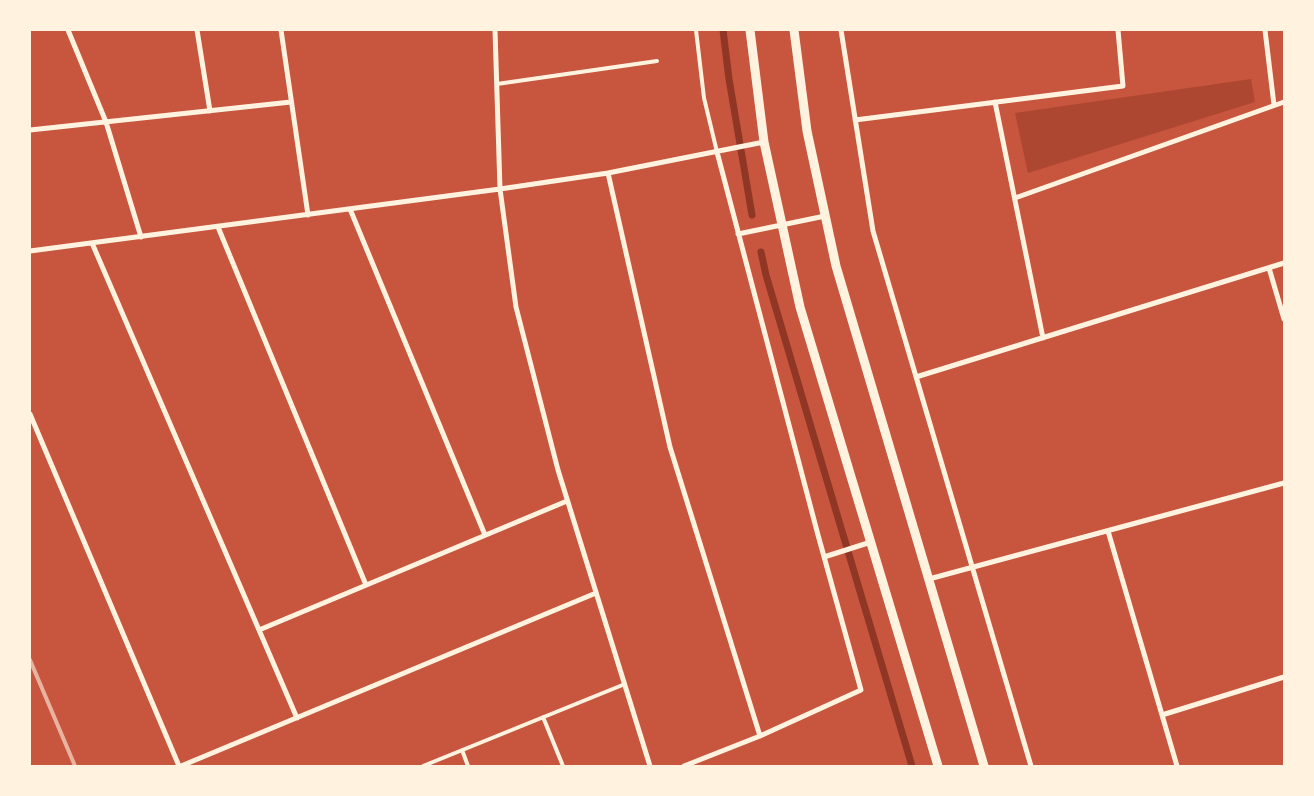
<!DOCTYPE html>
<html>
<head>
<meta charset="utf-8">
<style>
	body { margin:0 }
	#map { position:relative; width:1314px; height:796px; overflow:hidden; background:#c8553d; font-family:"Source Sans 3",sans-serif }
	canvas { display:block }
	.frame { position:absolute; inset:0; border:31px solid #fff3e0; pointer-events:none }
</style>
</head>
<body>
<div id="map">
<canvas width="1314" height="796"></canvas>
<div class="frame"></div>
</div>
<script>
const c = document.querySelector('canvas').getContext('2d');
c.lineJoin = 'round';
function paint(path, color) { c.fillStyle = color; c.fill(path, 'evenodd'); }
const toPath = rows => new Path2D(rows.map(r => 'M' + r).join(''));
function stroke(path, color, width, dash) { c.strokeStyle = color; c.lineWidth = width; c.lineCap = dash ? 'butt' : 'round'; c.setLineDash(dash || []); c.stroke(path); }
const green = toPath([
	[1251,79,1255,102,1028,173,1015,113]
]);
const stream = toPath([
	[723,30,729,79,752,215],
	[761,252,766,275,811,427,912,766]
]);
const service = toPath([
	[696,30,704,98,717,152],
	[497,84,657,61],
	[543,717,563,766],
	[462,750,468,766],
	[423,766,625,684]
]);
const minor = toPath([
	[68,30,106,122,141,237],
	[197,30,210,111],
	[281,30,308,215],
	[495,30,500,189,516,307,558,470,650,766],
	[841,30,873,231,1031,766],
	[1265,30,1274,105],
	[995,102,1043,338],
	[855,120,1123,86,1118,30],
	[30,130,291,102],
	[608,173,670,447,760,736],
	[1015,198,1284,102],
	[350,209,485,535],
	[218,227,366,585],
	[738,234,825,216],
	[92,243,297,718],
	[30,251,500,189,608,173,764,142],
	[1269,268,1284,319],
	[916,377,1284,263],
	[30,414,179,766],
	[1108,531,1177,766],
	[824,557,871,542],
	[929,579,1284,483],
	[259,630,567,501],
	[1162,715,1284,677],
	[181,766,596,593],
	[684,766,760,736,861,690,818,535,717,152]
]);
const tertiary = toPath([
	[750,30,764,142,800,307,938,766],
	[794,30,807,131,836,266,984,766]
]);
const rail = toPath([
	[30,660,75,766]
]);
paint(green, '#ae4732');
stroke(stream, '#8f3625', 7);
stroke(service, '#fff3e0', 4);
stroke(minor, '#fff3e0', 5);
stroke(tertiary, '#fff3e0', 9);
stroke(rail, '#e9b49f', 4);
</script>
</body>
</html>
